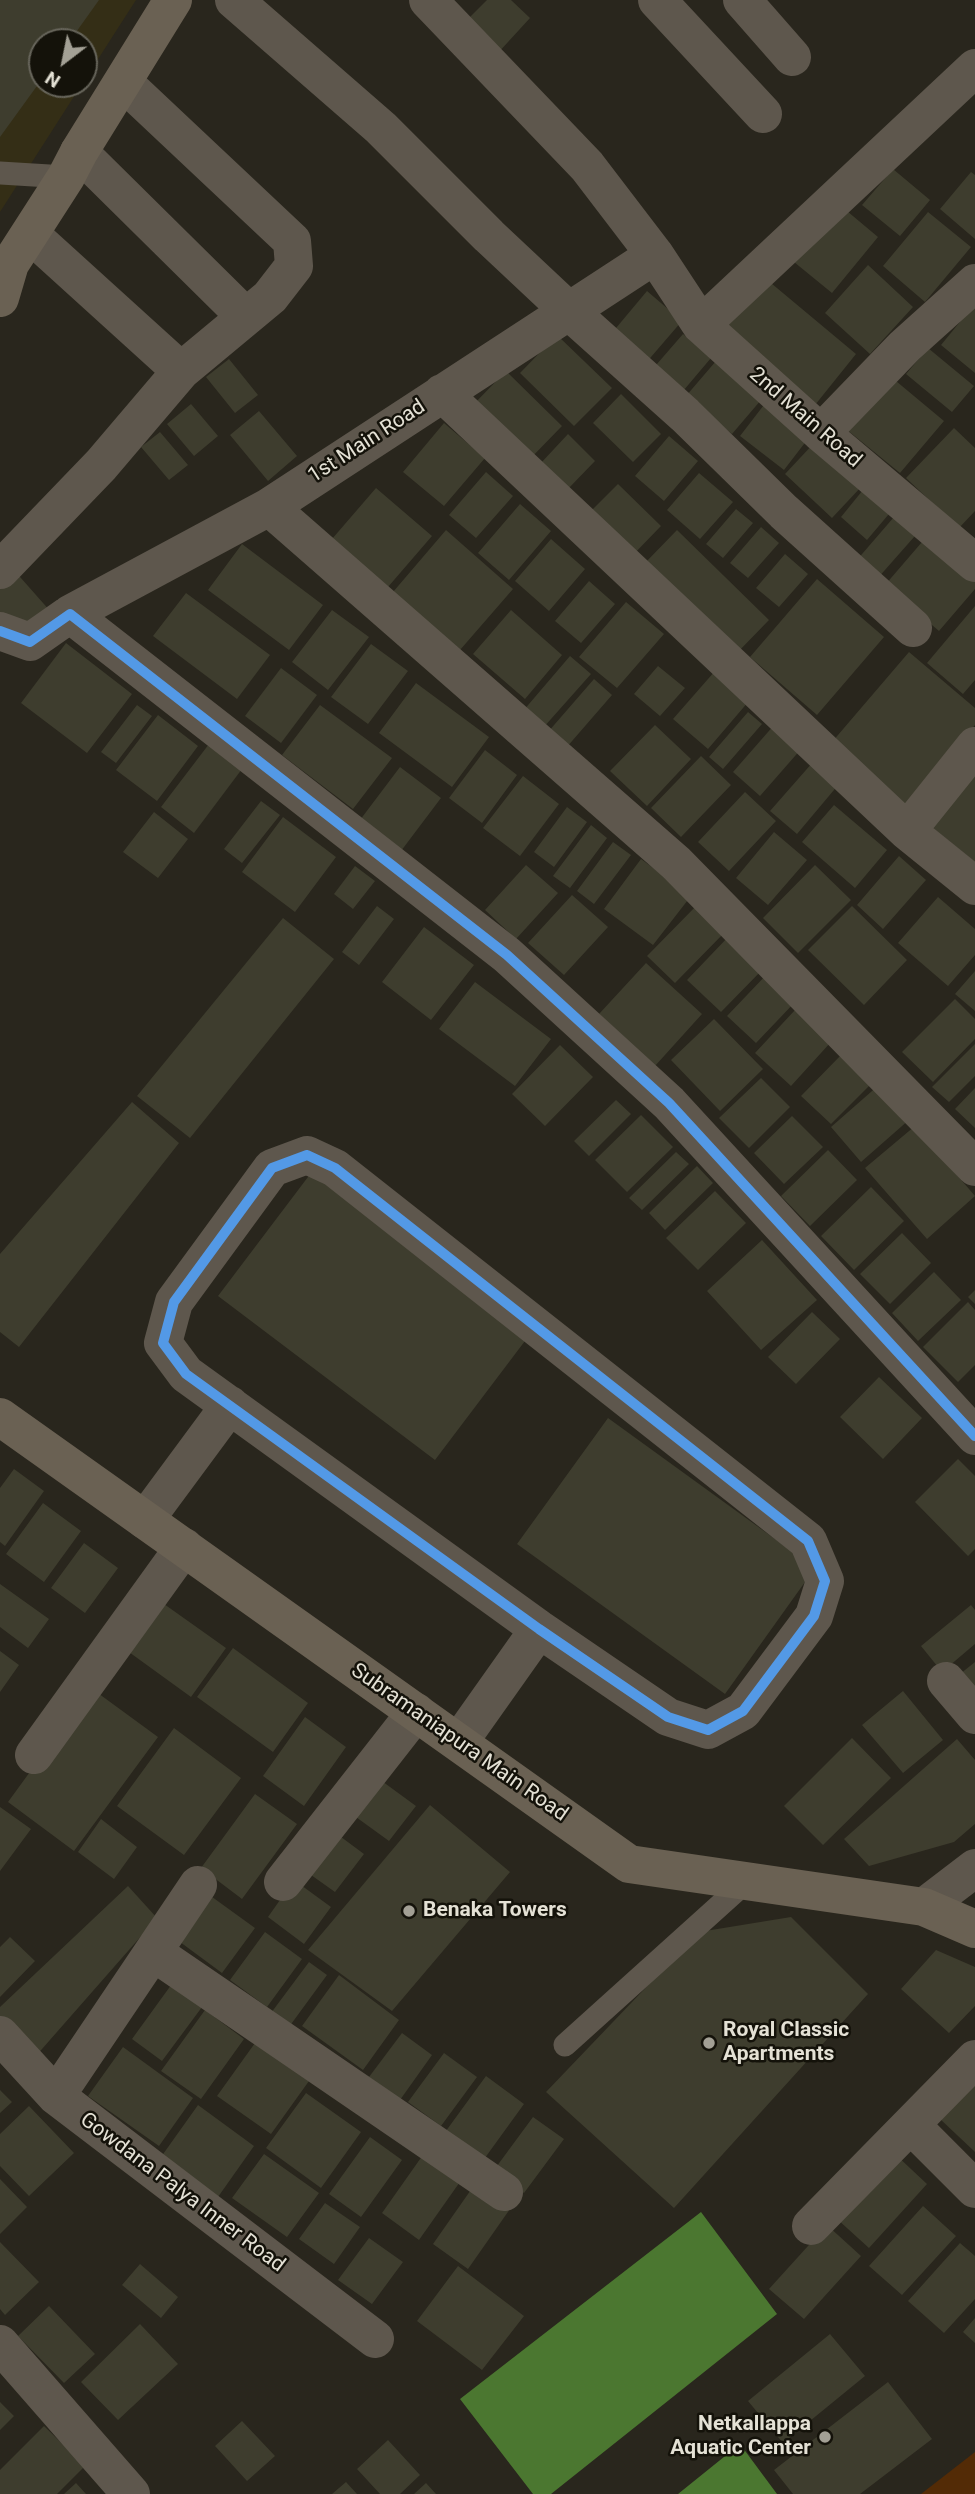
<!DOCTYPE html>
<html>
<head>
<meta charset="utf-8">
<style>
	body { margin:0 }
	#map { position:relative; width:975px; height:2494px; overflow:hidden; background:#29261d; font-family:Roboto,sans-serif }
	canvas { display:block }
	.north { position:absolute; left:28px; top:28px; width:70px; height:70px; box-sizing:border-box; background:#14120a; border:2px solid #67655b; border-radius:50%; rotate:212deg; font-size:19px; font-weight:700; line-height:28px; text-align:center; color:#e4e1d5 }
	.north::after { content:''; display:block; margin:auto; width:24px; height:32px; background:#a3a095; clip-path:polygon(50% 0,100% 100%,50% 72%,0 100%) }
</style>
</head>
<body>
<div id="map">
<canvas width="975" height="2494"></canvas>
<div class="north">N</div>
</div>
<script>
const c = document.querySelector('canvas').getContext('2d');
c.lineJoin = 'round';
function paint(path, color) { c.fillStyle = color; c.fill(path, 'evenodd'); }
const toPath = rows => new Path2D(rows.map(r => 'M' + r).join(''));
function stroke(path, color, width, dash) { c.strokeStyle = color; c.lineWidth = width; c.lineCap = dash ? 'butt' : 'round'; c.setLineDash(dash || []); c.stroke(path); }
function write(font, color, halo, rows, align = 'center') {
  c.font = font + ' Roboto,sans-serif'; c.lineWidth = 5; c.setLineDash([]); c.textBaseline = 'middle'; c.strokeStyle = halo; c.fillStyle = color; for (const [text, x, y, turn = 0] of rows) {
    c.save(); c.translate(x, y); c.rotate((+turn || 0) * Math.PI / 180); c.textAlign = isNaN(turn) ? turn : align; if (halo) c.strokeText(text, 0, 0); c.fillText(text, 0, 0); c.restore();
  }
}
const built = toPath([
	[0,0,136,0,84,81,84,42,42,42,42,84,82,84,0,212]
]);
const green = toPath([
	[975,2452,975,2494,921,2494]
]);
const water = toPath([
	[701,2212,777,2314,551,2494,533,2494,460,2399],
	[740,2444,777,2494,678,2494]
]);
const building = toPath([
	[0,0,99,0,69,42,42,42,42,79,0,137],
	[487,0,511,0,530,18,497,54,464,23],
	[893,169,930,200,900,236,862,205],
	[971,172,975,175,975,239,940,209],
	[841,206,878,237,832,293,794,262],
	[928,212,971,247,925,302,883,266],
	[868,265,913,307,870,354,825,313],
	[759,273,856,354,811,410,713,329],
	[647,291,682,321,645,364,611,334],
	[973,306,975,308,975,373,941,345],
	[683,334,711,358,678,397,650,372],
	[557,335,612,388,574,426,520,373],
	[928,348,974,386,952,412,906,374],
	[722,354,767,393,732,434,686,396],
	[229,359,258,395,235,413,206,377],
	[506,371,562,426,528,461,472,406],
	[890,376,944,421,900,473,846,429],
	[621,394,661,434,633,462,593,423],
	[770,397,814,431,784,470,740,436],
	[191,404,218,436,194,456,167,424],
	[259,411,297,456,268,481,230,435],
	[444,423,485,458,444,506,403,472],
	[954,428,975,448,975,511,959,528,906,478],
	[160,432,188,465,169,480,141,447],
	[568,434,595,461,567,490,540,464],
	[669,436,698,461,664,501,635,476],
	[815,442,862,486,832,518,785,474],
	[486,472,513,496,476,538,449,515],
	[699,473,733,502,700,539,667,510],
	[618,484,661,526,630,558,586,516],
	[867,485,894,508,867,540,841,517],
	[376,488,432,536,388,587,332,539],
	[520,504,551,531,509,580,478,553],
	[736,509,753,523,723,558,706,544],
	[900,510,922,528,877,579,856,561],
	[761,527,779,543,748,578,730,563],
	[446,530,513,589,460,650,393,592],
	[677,530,769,620,736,654,644,564],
	[928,535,975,575,975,589,939,631,885,585],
	[551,539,585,569,549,611,515,581],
	[242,544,323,605,289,650,208,590],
	[785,554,808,574,779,607,756,588],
	[13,569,51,612,33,627,0,615,0,581],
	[817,579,884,637,817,715,750,657],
	[589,581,615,604,581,643,555,621],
	[186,593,270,655,237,699,153,636],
	[626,602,664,634,617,688,579,657],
	[975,606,975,680,963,694,927,663],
	[332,610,369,637,328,690,292,662],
	[511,610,562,655,525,699,473,654],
	[66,643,132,694,87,753,21,703],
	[371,644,408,671,368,724,331,697],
	[909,652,975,708,975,725,906,806,832,742],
	[570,656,591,674,543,728,523,711],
	[658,666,685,688,660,716,634,694],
	[281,668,317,695,281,743,245,716],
	[715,671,749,701,708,749,673,719],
	[594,679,612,695,566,748,548,732],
	[416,683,489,737,452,787,379,733],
	[137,705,152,716,116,763,101,752],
	[320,705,392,758,353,809,282,755],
	[748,712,762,724,723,769,709,757],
	[158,715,198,746,157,801,116,770],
	[775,724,802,748,760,796,733,772],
	[655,725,691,759,647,806,610,771],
	[209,744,242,769,194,833,161,807],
	[485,750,517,775,482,823,449,798],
	[701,756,731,785,681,837,651,808],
	[813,762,839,784,797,834,770,811],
	[975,764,975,862,927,823],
	[400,767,441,798,401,851,360,820],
	[523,776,559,804,520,856,483,828],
	[745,792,776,821,729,871,698,842],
	[261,801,280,815,242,863,224,849],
	[834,805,887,850,855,888,802,842],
	[567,807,587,822,554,867,534,852],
	[154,812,188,839,158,878,123,852],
	[283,817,336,857,295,912,242,872],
	[591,825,607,838,570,888,553,876],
	[774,832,807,860,768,905,736,878],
	[613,842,631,855,594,904,577,891],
	[899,856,926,880,883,929,857,905],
	[641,859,691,896,653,945,604,909],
	[526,865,558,893,516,939,485,910],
	[815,865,851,900,798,953,763,918],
	[355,866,375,881,353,909,334,894],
	[572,895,608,927,564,975,528,943],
	[938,897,975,929,975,955,948,986,898,943],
	[698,904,726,931,675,983,647,956],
	[377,906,394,919,359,965,342,952],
	[852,906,907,960,864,1005,808,950],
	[283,918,334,959,190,1138,137,1096],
	[424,927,474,965,431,1020,382,982],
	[730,935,764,968,721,1012,687,980],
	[646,963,702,1014,655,1066,599,1014],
	[975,971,975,1011,955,994],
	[768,973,797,1000,756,1043,727,1016],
	[475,982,551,1039,515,1086,439,1029],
	[955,999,975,1019,975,1039,933,1082,902,1052],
	[795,1010,831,1042,791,1086,755,1053],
	[714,1019,763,1069,720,1111,671,1060],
	[975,1044,975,1076,949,1102,932,1087],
	[560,1045,593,1077,545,1126,512,1094],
	[842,1054,872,1083,831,1124,801,1096],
	[761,1078,790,1107,749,1148,719,1118],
	[880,1084,910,1119,861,1162,831,1127],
	[975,1088,975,1128,955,1109],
	[616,1100,631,1114,589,1156,574,1141],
	[132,1102,179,1143,19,1347,0,1332,0,1254],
	[641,1115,673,1147,627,1192,595,1160],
	[792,1116,823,1147,784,1184,754,1153],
	[915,1126,975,1196,927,1239,865,1168],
	[828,1150,857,1180,810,1226,781,1196],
	[676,1152,689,1164,642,1210,629,1198],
	[697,1166,713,1183,665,1230,649,1213],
	[314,1169,531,1333,435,1460,218,1296],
	[871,1187,904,1221,854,1270,821,1236],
	[715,1191,746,1223,698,1270,666,1238],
	[902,1233,931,1263,890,1304,860,1274],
	[762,1240,817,1300,761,1350,707,1291],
	[934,1272,961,1300,918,1341,892,1313],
	[975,1290,975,1304,968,1297],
	[968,1302,975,1310,975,1365,958,1382,923,1347],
	[812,1312,840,1339,796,1384,768,1357],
	[879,1377,922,1418,883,1459,840,1417],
	[608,1418,815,1568,725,1694,517,1544],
	[958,1459,975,1476,975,1549,968,1556,915,1502],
	[14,1469,44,1491,5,1546,0,1542,0,1488],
	[43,1503,81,1531,44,1582,6,1554],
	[84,1543,118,1568,85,1613,51,1588],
	[0,1584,49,1619,28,1648,0,1627],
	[157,1599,226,1648,191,1697,122,1647],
	[971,1605,975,1610,975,1644,942,1672,921,1646],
	[233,1648,308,1703,273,1752,197,1697],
	[0,1651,19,1665,0,1692],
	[975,1662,975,1702,955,1678],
	[91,1688,158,1737,74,1851,8,1802],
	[903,1691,943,1740,903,1773,862,1725],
	[305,1717,346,1747,304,1806,263,1776],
	[174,1728,241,1778,184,1855,117,1806],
	[852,1738,891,1778,823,1845,784,1806],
	[957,1739,975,1760,975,1824,954,1842,869,1866,844,1839],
	[375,1776,416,1806,389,1841,349,1812],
	[255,1794,297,1824,242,1899,201,1868],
	[430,1805,510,1872,392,2011,308,1950],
	[0,1807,31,1829,0,1871],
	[101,1819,137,1847,114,1879,78,1852],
	[333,1831,364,1854,335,1892,304,1870],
	[294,1880,331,1907,304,1944,268,1917],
	[128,1886,157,1918,35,2057,0,2024,0,2007],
	[208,1894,255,1928,222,1973,176,1939],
	[791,1917,868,1994,674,2208,546,2092,699,1932],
	[265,1932,302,1959,267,2007,230,1980],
	[10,1937,35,1961,0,1997,0,1947],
	[936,1950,975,1967,975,2006,949,2033,901,1989],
	[309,1962,327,1975,289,2027,271,2013],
	[339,1975,399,2020,363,2070,302,2026],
	[174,1981,205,2003,162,2061,132,2039],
	[205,2010,244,2039,201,2099,161,2071],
	[402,2033,432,2055,400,2100,369,2077],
	[255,2043,309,2081,271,2134,217,2096],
	[123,2047,193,2098,159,2146,88,2096],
	[444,2053,477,2077,441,2126,408,2102],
	[486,2076,524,2104,482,2162,443,2135],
	[975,2079,975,2152,939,2118],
	[0,2090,12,2102,0,2113],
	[306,2093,361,2132,321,2188,266,2148],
	[198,2105,254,2146,218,2197,161,2157],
	[29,2106,74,2153,29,2196,0,2166,0,2134],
	[533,2117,564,2139,524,2193,494,2170],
	[370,2137,402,2160,361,2217,329,2194],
	[425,2152,462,2179,419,2240,382,2213],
	[264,2154,319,2193,287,2237,232,2198],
	[895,2154,927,2184,869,2248,837,2219],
	[0,2179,27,2207,0,2234],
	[475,2184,510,2209,468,2269,433,2244],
	[325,2203,360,2227,334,2264,299,2239],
	[923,2206,956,2236,902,2295,869,2266],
	[827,2225,861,2256,804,2319,769,2289],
	[369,2238,403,2262,372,2304,338,2280],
	[0,2242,39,2282,5,2315,0,2309],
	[960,2243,975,2256,975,2299,944,2333,908,2301],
	[140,2264,178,2297,161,2318,122,2285],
	[458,2266,524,2316,482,2370,417,2321],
	[49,2306,95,2354,64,2383,18,2336],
	[975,2318,975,2343,963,2332],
	[140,2324,178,2364,118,2420,81,2382],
	[830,2334,865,2376,783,2443,748,2401],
	[888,2382,932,2439,860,2494,793,2494,774,2470],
	[0,2402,14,2416,0,2430],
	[242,2421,275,2456,247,2481,215,2446],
	[44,2426,85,2466,57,2494,0,2494,0,2470],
	[388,2440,420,2475,400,2494,380,2494,357,2469],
	[346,2482,357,2494,332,2494],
	[76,2483,86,2494,64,2494],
	[426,2483,436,2494,414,2494]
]);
const lane = toPath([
	[0,173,66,177],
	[565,2045,748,1880]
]);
const street = toPath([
	[234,0,381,128,489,236,570,312,685,415,784,512,913,628],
	[428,0,587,166,655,255,701,325,821,433,975,563],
	[657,0,763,114],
	[742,0,792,57],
	[79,152,246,317],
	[30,234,181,371],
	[701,325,975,68],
	[442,393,907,831,975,886],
	[821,433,905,346,975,283],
	[269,507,676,863,975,1167],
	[0,570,101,465,181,371,270,297,294,266,292,241,123,82],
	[70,614,269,507,655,255],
	[0,631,30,642,70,614,507,955,669,1103,975,1436],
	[907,831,975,746],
	[307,1155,335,1168,808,1541,825,1581,814,1616,743,1711,708,1730,668,1717,539,1629,186,1374,163,1343,174,1302,272,1168,307,1155],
	[145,1520,230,1405],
	[946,1681,975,1715],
	[459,1742,539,1629],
	[34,1755,184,1547],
	[283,1882,416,1712],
	[924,1907,975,1868],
	[153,1952,504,2192],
	[0,2035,56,2096,375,2339],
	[56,2096,198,1885],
	[911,2125,975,2189],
	[811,2226,975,2059],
	[0,2344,131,2494]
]);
const secondary = toPath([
	[0,298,10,264,66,177,79,152,173,0],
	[0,1417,629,1864,924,1907,975,1929]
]);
const cycleway = toPath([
	[0,631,30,642,70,614,507,955,669,1103,975,1436],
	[307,1155,335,1168,808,1541,825,1581,814,1616,743,1711,708,1730,668,1717,539,1629,186,1374,163,1343,174,1302,272,1168,307,1155]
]);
const markers = [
	[409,1911,7,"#a3a095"],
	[709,2043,7,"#a3a095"],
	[825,2437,7,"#a3a095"]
];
const streetNames = [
	["2nd Main Road",805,418,41],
	["1st Main Road",367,442,-33],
	["Subramaniapura Main Road",459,1743,35],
	["Gowdana Palya Inner Road",182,2193,37]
];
const poiNames = [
	["Benaka Towers",423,1911],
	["Royal Classic",723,2031],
	["Apartments",723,2055],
	["Netkallappa",811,2425,"right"],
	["Aquatic Center",811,2449,"right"]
];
paint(built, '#342e16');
paint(green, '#532b06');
paint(water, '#4b7730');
paint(building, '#3e3d2e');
stroke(lane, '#5e574d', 23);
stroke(street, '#5e574d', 38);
stroke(secondary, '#6a6153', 38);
stroke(cycleway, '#5399e6', 10);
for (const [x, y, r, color] of markers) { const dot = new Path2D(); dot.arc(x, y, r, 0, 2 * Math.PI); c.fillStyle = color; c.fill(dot); stroke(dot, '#14120a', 2.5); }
write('21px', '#e4e1d5', '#14120a', streetNames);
write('bold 21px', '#e4e1d5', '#14120a', poiNames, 'left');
</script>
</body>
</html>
